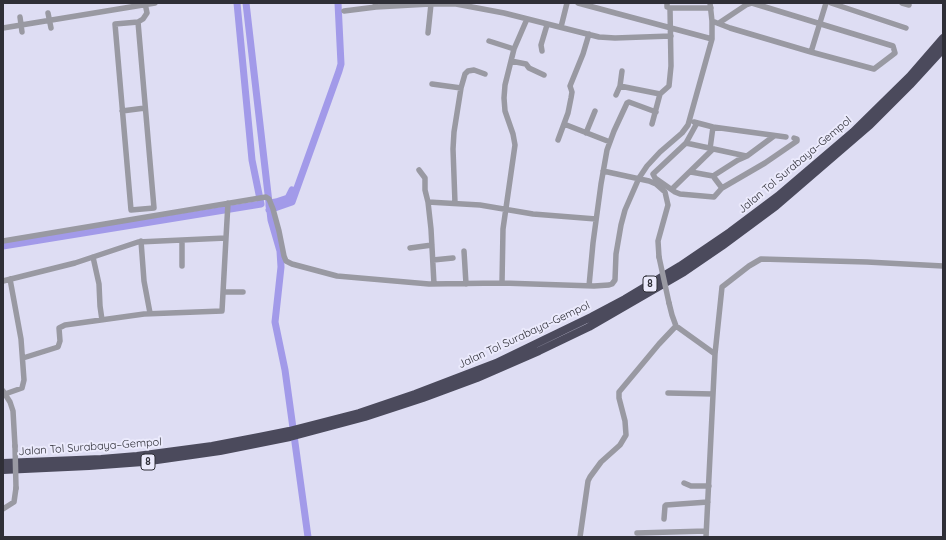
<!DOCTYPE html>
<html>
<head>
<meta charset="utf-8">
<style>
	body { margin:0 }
	#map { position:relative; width:946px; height:540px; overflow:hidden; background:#deddf3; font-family:Quicksand,sans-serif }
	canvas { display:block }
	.frame { position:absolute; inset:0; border:4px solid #2f2f37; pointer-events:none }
</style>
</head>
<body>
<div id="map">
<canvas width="946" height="540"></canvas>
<div class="frame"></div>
</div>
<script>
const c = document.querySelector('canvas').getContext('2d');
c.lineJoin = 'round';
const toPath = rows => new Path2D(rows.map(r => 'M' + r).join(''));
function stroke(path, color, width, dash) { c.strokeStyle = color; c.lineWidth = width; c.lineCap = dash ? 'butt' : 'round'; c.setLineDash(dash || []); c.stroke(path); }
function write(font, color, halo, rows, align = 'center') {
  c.font = font + ' Quicksand,sans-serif'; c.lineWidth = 4; c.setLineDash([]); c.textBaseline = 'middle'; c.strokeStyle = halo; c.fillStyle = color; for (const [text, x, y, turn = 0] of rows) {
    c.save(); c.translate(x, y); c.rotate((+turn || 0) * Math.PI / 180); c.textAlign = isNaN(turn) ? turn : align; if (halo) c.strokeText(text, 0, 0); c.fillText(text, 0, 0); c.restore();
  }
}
const river = toPath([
	[246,3,271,220,280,251,281,267,275,322,285,370,308,537],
	[269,206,269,203,276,202,288,198,292,190],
	[269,210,292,202,339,71,341,64,338,3],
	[3,246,261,204,252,160,237,3]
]);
const minor = toPath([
	[375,3,376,7,430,4,456,4,504,13,599,37,615,38,671,36],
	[578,3,712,39],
	[831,3,906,28],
	[902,3,909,5],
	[670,8,711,8],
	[344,11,376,7],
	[48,13,51,28],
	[20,17,22,32],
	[712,21,730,28,811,52,874,69,895,53,893,46,752,3],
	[138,22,154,208,131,210,115,24,138,22],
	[138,22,143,19,147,13,145,3],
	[719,23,746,5,752,3],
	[561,27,567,3],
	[3,28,155,3],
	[428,33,431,4],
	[489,41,514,49],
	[542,51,541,45,547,25],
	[811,52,826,3],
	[511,61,526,64,529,68,544,75],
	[432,84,461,88],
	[620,86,660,94],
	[616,95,620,86,622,71],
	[122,111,145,108],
	[694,122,713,127,786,137],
	[697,123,686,143,653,174,655,178,675,192,680,194,714,197,722,188,765,163,797,141,797,139,794,138],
	[564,124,610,142],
	[652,124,660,94,669,86,671,66,670,8,667,7,667,3],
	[586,133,595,111],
	[558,140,568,113,571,98,572,92,570,86,583,54,589,34],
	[686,143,746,156],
	[710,149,713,127],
	[419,170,425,178,425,190,428,202,431,229,434,284],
	[603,171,649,181,656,184,665,192,668,205,658,241,659,257],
	[691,172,713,176,722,188],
	[713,176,738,160,747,156,774,136],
	[672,189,713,149],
	[428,202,480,205,533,214,596,219],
	[455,203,453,149,454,132,461,88,465,74,468,71,474,70,485,74],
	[3,241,266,197,269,199,273,209,279,231,284,256,286,261,292,264,337,276,429,284,502,283,594,286,609,285,612,284,615,280,616,254,621,225,625,210,639,178,647,166,660,152,682,133,688,125,712,39,712,21,710,3],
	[141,241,144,281,150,313],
	[410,248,432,245],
	[464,251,466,284],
	[93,257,99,284,100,306,102,320],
	[433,260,453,258],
	[182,266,182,240],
	[3,281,75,263,138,242,226,238,228,203],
	[502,283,503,229,515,145,513,134,505,111,504,98,505,85,514,49,527,19],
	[589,286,593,243,601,184,607,150,614,131,627,103,629,102,656,112],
	[223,292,243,292],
	[669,303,672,315,676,326,715,354,706,537],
	[715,354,722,287,749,266,761,259,867,262,943,266],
	[23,358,58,347,60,341,59,328,65,325,144,314,222,311,226,238],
	[3,391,10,402,13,411,15,446],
	[668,393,713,394],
	[5,394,22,388,24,380,21,339,10,279],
	[684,483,691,486,709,486],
	[3,509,14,502,16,488],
	[664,519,665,506,666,505,708,502],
	[637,533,706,531],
	[580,537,588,481,590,477,601,462,620,445,626,435,625,421,619,398,619,392,659,344,676,326]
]);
const highway = toPath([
	[3,463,101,459,137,456,212,446,259,437,289,431,359,413,415,394,496,363,591,317,625,299,680,266,730,232,778,196,853,132,910,76,943,38],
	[3,470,89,466,143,462,220,451,290,437,365,417,423,398,477,378,539,351,589,327,684,272,722,246,776,206,870,125,910,85,943,49]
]);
const minorBridge = toPath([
	[659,257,669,303],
	[15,446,16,488]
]);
const shields = [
	[650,284,14],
	[148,462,14]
];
const shieldNames = [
	["8",650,284],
	["8",148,462]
];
const streetNames = [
	["Jalan Tol Surabaya–Gempol",795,165,-40],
	["Jalan Tol Surabaya–Gempol",524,335,-25],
	["Jalan Tol Surabaya–Gempol",90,447,-4]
];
stroke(river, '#a29ae9', 7);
stroke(minor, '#9999a2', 5.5);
stroke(highway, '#4b4a5c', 8);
stroke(minorBridge, '#9999a2', 5.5);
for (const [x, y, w] of shields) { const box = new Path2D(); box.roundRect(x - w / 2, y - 8, w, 16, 3); c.fillStyle = '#ebeafc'; c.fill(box); stroke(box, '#2f2f37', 1); }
write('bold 10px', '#2f2f37', null, shieldNames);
write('11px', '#2f2f37', '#ebeafc', streetNames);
</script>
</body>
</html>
